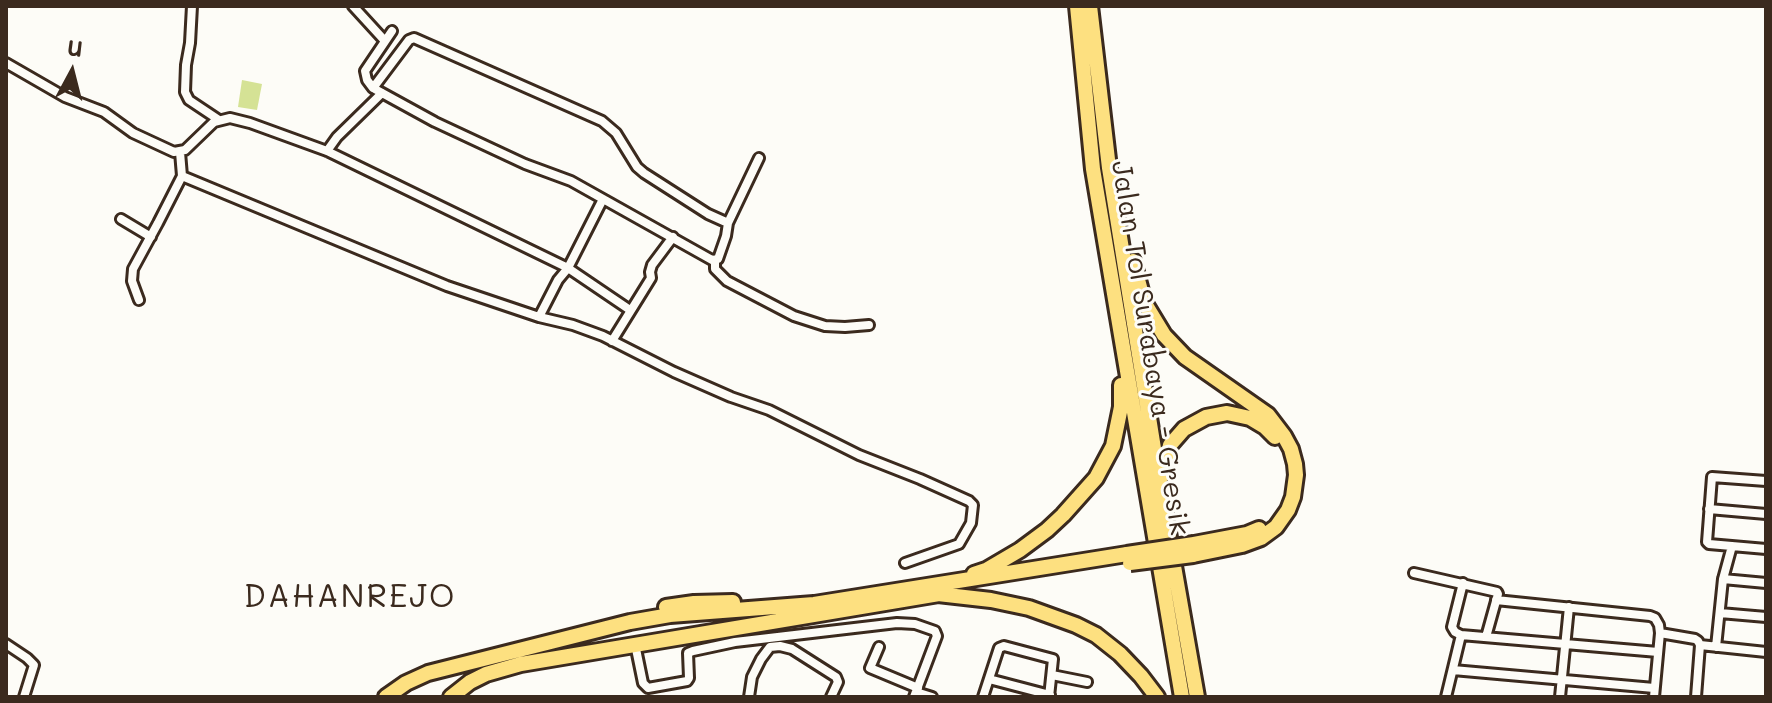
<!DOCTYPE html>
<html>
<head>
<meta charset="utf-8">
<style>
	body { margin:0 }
	#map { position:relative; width:1772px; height:703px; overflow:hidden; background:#fdfcf7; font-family:Mali,sans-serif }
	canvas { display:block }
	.frame { position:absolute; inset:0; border:8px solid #3b2a1e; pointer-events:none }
	.north { position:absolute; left:32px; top:32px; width:80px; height:80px; -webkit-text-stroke:6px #fdfcf7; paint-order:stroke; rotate:7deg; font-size:22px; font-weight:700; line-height:32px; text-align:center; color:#3b2a1e }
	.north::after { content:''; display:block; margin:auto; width:28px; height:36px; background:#3b2a1e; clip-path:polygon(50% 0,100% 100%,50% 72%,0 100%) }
</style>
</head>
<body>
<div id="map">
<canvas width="1772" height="703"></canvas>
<div class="frame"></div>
<div class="north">U</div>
</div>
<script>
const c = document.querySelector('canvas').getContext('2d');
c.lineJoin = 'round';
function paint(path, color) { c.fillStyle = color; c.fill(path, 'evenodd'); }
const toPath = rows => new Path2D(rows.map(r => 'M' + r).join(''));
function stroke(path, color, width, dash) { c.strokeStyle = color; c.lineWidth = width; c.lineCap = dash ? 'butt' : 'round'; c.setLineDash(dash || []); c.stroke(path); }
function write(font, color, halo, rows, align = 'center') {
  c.font = font + ' Mali,sans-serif'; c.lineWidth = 6; c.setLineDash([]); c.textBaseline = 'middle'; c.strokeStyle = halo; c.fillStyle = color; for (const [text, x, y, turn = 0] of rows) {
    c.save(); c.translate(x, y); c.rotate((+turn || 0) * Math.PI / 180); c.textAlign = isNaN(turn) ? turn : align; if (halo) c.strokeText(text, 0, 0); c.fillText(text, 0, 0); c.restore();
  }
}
const green = toPath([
	[242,80,262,84,257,110,238,107]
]);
const street = toPath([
	[192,6,190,43,186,65,185,92,189,100,219,120],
	[353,6,385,41],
	[392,31,365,71,367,80,373,88,435,122,525,164,571,181,712,260,718,259,726,236,728,223,759,158],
	[6,63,65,97,104,112,133,133,174,152,185,150,214,122,230,118,250,123,327,151,568,268,630,310],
	[373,88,409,40,414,38,602,121,616,133,637,167,644,173,708,214,728,223],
	[327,151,337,137,382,93],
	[180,152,182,176,447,286,539,317],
	[603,199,568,268,558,280,539,317,573,325,603,336,674,372,731,397,769,410,859,455,920,479,969,501,973,505,971,523,959,544,905,563],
	[121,219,151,237],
	[715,261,715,269,727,281,794,316,825,326,845,327,869,325],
	[139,300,132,281,133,269,158,223,182,176],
	[612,341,651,278,650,272,652,265,673,237],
	[1766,481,1712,477,1707,542,1709,544,1766,549],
	[1709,509,1766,514],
	[1414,573,1497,592,1498,594,1486,637],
	[1723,579,1766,583],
	[1463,583,1452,627,1455,632,1461,635,1658,652],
	[1496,600,1650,616,1655,618,1659,625,1660,633,1654,697],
	[1720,613,1766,617],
	[1660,633,1695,639,1698,641,1700,645,1696,697],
	[6,644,27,658,34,665,24,697],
	[635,644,643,683,648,688,687,681,689,678,688,653,693,651,735,642,897,623,915,624,935,631,937,636,914,697],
	[1700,645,1766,652],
	[879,647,870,668,918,688],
	[1716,647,1723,579,1732,546],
	[1453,670,1654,688],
	[1052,675,1087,682],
	[989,679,1050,695],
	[916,692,932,697],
	[749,697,752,677,761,659,770,647,780,646,792,649,836,677,838,682,831,697],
	[983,697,999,648,1004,646,1053,659,1049,697],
	[1446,697,1461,635],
	[1560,697,1569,607]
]);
const highway = toPath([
	[1077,6,1093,169,1182,697],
	[1090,6,1109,168,1161,492,1197,697],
	[1133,261,1144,302,1164,335,1185,357,1268,415,1284,436,1291,449,1295,464,1296,475,1293,497,1288,510,1276,527,1261,538,1242,545,1193,555],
	[1163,475,1170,445,1184,429,1206,417,1227,413,1250,418,1265,427,1275,437],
	[1194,544,1247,534,1259,529],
	[974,574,986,570,1020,550,1047,530,1063,515,1096,478,1113,446,1121,407,1121,385],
	[938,594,991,600,1029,608,1076,625,1096,635,1120,654,1141,676,1157,697],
	[666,607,694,603,733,602],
	[386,697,406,683,428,673,630,622,670,615,814,604,1127,554],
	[451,697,470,682,486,674,521,664,945,593]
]);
const highwayBridge = toPath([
	[1127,554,1194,544],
	[1130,563,1193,555]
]);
const streetNames = [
	["Jalan Tol Surabaya - Gresik",1150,348,81]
];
const quarterNames = [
	["DAHANREJO",350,597]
];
paint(green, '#d5e295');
stroke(street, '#3b2a1e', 14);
stroke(highway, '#3b2a1e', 20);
stroke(street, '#fdfcf7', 8);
stroke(highway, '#fde080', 14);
stroke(highwayBridge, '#3b2a1e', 20, []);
stroke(highwayBridge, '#fde080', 14);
write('28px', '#3b2a1e', '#fdfcf7', streetNames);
c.letterSpacing = '2px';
write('32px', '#3b2a1e', '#fdfcf7', quarterNames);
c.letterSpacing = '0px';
</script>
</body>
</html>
